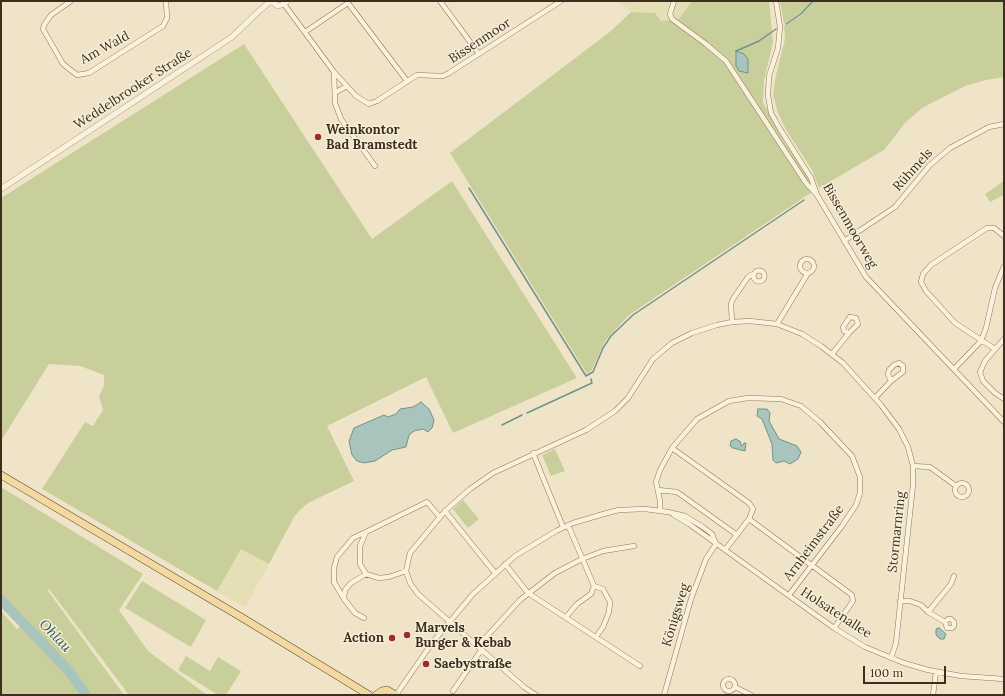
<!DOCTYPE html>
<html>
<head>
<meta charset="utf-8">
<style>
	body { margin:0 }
	#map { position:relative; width:1005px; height:696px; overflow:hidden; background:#f0e4c8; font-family:Lora,serif }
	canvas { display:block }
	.frame { position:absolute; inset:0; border:2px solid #3d2e20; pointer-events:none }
	.scale { position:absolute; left:863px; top:666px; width:83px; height:18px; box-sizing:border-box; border:2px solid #3d2e20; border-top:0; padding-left:5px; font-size:12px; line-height:14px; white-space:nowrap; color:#3d2e20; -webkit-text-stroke:3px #f7eed8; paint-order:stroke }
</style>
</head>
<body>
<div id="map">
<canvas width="1005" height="696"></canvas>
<div class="frame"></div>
<div class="scale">100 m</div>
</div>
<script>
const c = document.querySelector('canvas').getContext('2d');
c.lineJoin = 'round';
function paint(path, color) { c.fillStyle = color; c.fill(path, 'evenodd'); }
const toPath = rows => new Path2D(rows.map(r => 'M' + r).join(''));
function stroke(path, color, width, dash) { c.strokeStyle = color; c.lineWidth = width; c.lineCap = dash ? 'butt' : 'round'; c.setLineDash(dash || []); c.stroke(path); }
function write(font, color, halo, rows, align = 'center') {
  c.font = font + ' Lora,serif'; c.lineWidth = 3; c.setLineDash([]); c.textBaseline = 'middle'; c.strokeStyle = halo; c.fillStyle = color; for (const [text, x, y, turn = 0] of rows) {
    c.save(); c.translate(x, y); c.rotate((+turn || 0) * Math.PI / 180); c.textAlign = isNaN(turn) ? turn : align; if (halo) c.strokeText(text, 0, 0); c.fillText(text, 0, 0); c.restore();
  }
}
const farmland = toPath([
	[618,1,692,1,678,20,661,21,655,13,631,12],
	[241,549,269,564,245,607,217,591]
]);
const green = toPath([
	[692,1,769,1,773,42,764,81,763,102,783,140,809,177,815,190,629,315,605,341,592,370,587,374,450,153,611,31,631,12,655,13,661,21,678,20],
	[780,1,812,1,800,14,784,24],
	[814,1,1004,1,1004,77,986,80,965,86,922,108,905,123,884,150,819,188,812,170,786,130,778,113,773,95,776,75,785,39,784,26,802,15],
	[244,44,372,239,452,181,577,378,453,433,426,377,327,426,354,481,308,503,300,510,294,517,269,564,241,549,217,591,42,489,85,422,93,426,103,410,99,396,104,386,104,375,80,366,49,364,1,441,1,198],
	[1004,181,1004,195,990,202,985,194],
	[555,449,565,471,551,476,542,455],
	[1,487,143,574,119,610,148,651,207,695,129,695,49,589,48,591,124,695,1,695,1,611,17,629,27,620,1,595],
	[463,500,479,519,468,528,453,509],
	[142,581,206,620,191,647,125,608],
	[186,656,210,671,218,657,241,671,226,695,218,695,178,670]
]);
const water = toPath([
	[736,51,744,54,748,59,748,73,739,71,736,66,736,51],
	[421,402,429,409,434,420,432,428,428,432,423,429,414,431,409,435,406,447,392,450,375,461,364,463,357,461,352,455,349,441,354,428,384,415,388,417,396,414,400,409,413,407,421,402],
	[758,409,767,409,770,413,769,421,779,439,797,446,801,452,798,459,790,464,784,461,776,463,773,460,772,444,762,419,757,416,758,409],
	[736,439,741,442,740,443,742,446,744,443,746,443,745,451,733,448,730,446,731,441,736,439],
	[939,628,946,634,944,639,940,639,936,635,936,629,939,628]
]);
const stream = toPath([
	[786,24,801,14,813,1],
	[736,51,759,41,776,29],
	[469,188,586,376,593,372,603,348,611,336,633,315,804,200],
	[527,413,592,383,591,379],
	[502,425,522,415]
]);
const river = toPath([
	[1,600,69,671,86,695]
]);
const minor = toPath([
	[71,1,51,15,44,25,43,29,63,64,77,75,89,73,163,26,167,18,166,1],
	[440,1,479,54],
	[674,1,670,14,672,19,706,44,726,61,806,183,816,194],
	[776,1,780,27,778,48,769,76,768,95,771,113,780,129,811,178,817,195,866,277,1004,422],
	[284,4,334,72,356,96,369,104,377,101,417,75,443,76,449,73,561,1],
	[305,32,348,3,407,81],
	[334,72,335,103,341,119,375,166],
	[336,92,347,86],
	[844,241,895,207,930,165,950,148,989,127,1004,124],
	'800 266a7 7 0 1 1 14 0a7 7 0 1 1-14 0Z',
	'753.5 276a5.5 5.5 0 1 1 11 0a5.5 5.5 0 1 1-11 0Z',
	[850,317,856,318,858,324,849,333,844,331,843,327,850,317],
	[732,322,731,304,733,299,748,277,753,274],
	[777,324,808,273],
	[1004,339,985,361,980,372,983,381,995,393,1004,399],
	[995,349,955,323,926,291,921,282,923,274,931,265,987,228,994,228,1004,236],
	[832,354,849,333],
	[899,363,903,366,903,372,891,381,888,374,889,370,894,365,899,363],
	[954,369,981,341,986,328,995,288,1004,266],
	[875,398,891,381],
	[672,448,749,503,753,509,749,519],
	[533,453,563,527],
	[913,466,930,467,956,486],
	'955 490a7 7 0 1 1 14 0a7 7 0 1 1-14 0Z',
	[658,490,677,492,737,535],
	[445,511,495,573],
	[660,511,660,501,656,482,660,470,672,448,697,419,729,401,748,398,781,399,801,406,820,422,852,456,860,477,860,493,856,505,842,526,789,595],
	[674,515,689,524,834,628,865,647,904,663,928,670,961,676,1004,679],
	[568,525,594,586],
	[725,550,749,519,852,595,853,601,834,628],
	[505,564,528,593,640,666],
	[406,571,389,577,379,578,366,574,360,564,360,546,366,532,427,502,439,516],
	[366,574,351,583,345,590,344,599,334,582,334,568,337,557,353,538,366,532],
	[344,599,355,613,364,618],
	[900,601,910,601,921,605,928,612,945,622,947,628,952,628,954,626,954,622,951,619,948,619,945,622],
	[928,612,951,584,954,576],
	[566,617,577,604,591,594,594,586,603,589,610,602,609,612,603,627,596,637],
	[478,646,520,600,555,573,582,559,603,551,634,546],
	'723 685a6 6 0 1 1 12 0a6 6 0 1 1-12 0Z',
	[735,687,751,695],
	[453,691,482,649],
	[396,695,432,643,473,594,515,556,556,531,573,523,607,513,619,510,645,509,668,512,685,516,703,527,712,534,716,544],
	[536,695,524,687,418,594,410,583,406,571,410,553,445,511,470,489,493,473,586,430,615,411,628,398,653,359,672,343,692,333,717,325,732,322,750,321,777,324,802,334,821,346,843,363,881,405,899,429,908,447,913,466,913,485,896,643,891,658],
	[664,695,691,599,706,559,716,544],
	[933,695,936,672]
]);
const tertiary = toPath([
	[271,1,278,6,284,4,287,1],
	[1,189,232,37,259,11,271,1]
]);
const primary = toPath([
	[1,475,241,617,369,695],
	[376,695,382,691,387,690,396,695]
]);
const markers = [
	[318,137,4,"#9e2a2b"],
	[407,635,4,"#9e2a2b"],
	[392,638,4,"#9e2a2b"],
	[426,664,4,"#9e2a2b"]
];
const streetNames = [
	["Bissenmoor",480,41,-33],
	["Am Wald",105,48,-29],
	["Weddelbrooker Straße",133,89,-33],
	["Rühmels",913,170,-48],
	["Bissenmoorweg",850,226,60],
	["Stormarnring",897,532,-84],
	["Arnheimstraße",814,543,-53],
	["Holsatenallee",836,613,33],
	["Königsweg",676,615,-73]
];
const poiNames = [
	["Weinkontor",326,130],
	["Bad Bramstedt",326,145],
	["Marvels",415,628],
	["Burger & Kebab",415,643],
	["Action",384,638,"right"],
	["Saebystraße",434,664]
];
const waterNames = [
	["Ohlau",55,636,46]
];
paint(farmland, '#e6deb5');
paint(green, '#c9cf9b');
paint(water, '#a9c4bc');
stroke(water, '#6f938a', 1);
stroke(stream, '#6f938a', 1.5);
stroke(river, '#a9c4bc', 10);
stroke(minor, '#8d765c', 5.5);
stroke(tertiary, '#8d765c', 6);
stroke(primary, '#5b4430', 8);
stroke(minor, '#faf1dc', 4.5);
stroke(tertiary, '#faf1dc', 5.5);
stroke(primary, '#f3d9a0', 7);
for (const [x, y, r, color] of markers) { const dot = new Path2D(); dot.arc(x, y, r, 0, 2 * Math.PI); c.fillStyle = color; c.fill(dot); stroke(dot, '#f7eed8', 1.5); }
write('13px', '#3d2e20', '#f7eed8', streetNames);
write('bold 13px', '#3d2e20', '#f7eed8', poiNames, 'left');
write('italic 14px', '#2f5d5a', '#f7eed8', waterNames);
</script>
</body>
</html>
